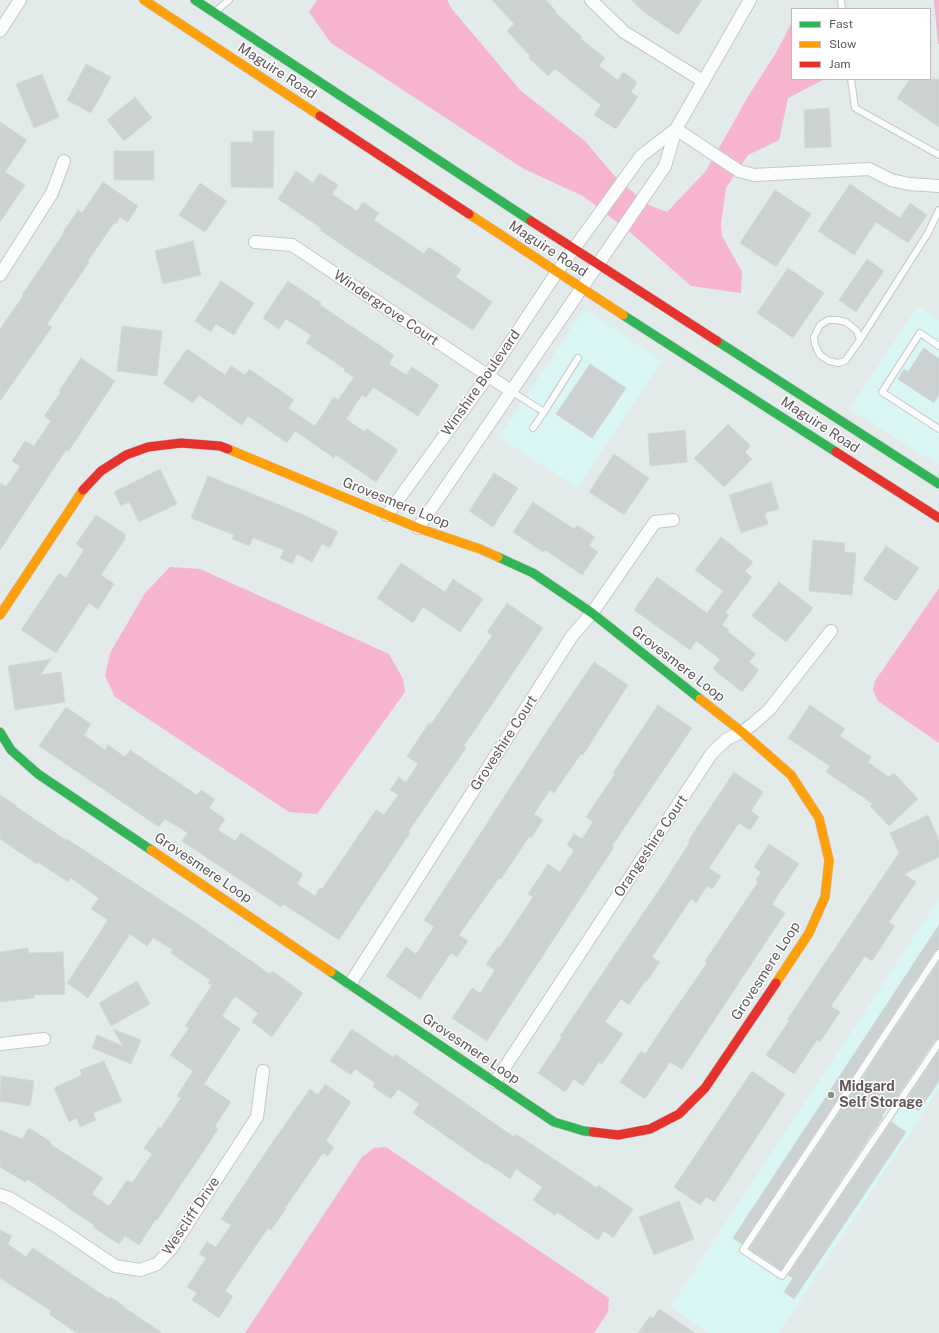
<!DOCTYPE html>
<html>
<head>
<meta charset="utf-8">
<style>
	body { margin:0 }
	#map { position:relative; width:939px; height:1333px; overflow:hidden; background:#e2eaea; font-family:"Public Sans",sans-serif }
	canvas { display:block }
	.legend { position:absolute; left:791px; top:8px; width:140px; height:72px; box-sizing:border-box; background:#fff; border:1px solid #c0bcbd; margin:0; padding:5px 7px; list-style:none; font-size:12px; color:#62585b }
	.legend li { display:flex; align-items:center; gap:8px; height:20px }
	.legend b { width:20px; border:1px solid #c0bcbd }
</style>
</head>
<body>
<div id="map">
<canvas width="939" height="1333"></canvas>
<ul class="legend">
<li><b style="height:5px;background:#30b455"></b>Fast</li>
<li><b style="height:5px;background:#ff9f0a"></b>Slow</li>
<li><b style="height:5px;background:#e5322d"></b>Jam</li>
</ul>
</div>
<script>
const c = document.querySelector('canvas').getContext('2d');
c.lineJoin = 'round';
function paint(path, color) { c.fillStyle = color; c.fill(path, 'evenodd'); }
const toPath = rows => new Path2D(rows.map(r => 'M' + r).join(''));
function stroke(path, color, width, dash) { c.strokeStyle = color; c.lineWidth = width; c.lineCap = dash ? 'butt' : 'round'; c.setLineDash(dash || []); c.stroke(path); }
function write(font, color, halo, rows, align = 'center') {
  c.font = font + ' "Public Sans",sans-serif'; c.lineWidth = 3; c.setLineDash([]); c.textBaseline = 'middle'; c.strokeStyle = halo; c.fillStyle = color; for (const [text, x, y, turn = 0] of rows) {
    c.save(); c.translate(x, y); c.rotate((+turn || 0) * Math.PI / 180); c.textAlign = isNaN(turn) ? turn : align; if (halo) c.strokeText(text, 0, 0); c.fillText(text, 0, 0); c.restore();
  }
}
const commercial = toPath([
	[918,306,939,320,939,465,849,409],
	[584,309,662,361,577,488,499,437],
	[939,899,939,1088,779,1333,709,1333,670,1307]
]);
const water = toPath([
	[317,0,447,0,452,9,521,91,585,141,600,159,618,180,649,205,667,212,706,171,749,95,776,53,792,22,792,79,825,79,788,98,779,140,748,155,726,188,721,224,722,236,742,272,741,293,691,286,631,233,583,196,524,169,331,43,309,12],
	[934,0,939,0,939,44,938,44],
	[170,567,200,569,389,654,403,679,405,692,317,814,289,812,115,697,105,676,110,653,145,593],
	[939,588,939,743,878,701,873,690,875,681],
	[386,1147,609,1298,608,1312,594,1333,245,1333,362,1157,374,1148]
]);
const building = toPath([
	[492,0,546,0,556,11,555,12,583,38,581,39,605,58,599,66,618,80,623,72,637,82,631,92,638,97,616,129,594,115,601,105,555,69,548,76,529,58,530,56,507,31,514,24,492,0],
	[631,0,702,0,678,35,644,12,631,0],
	[86,64,111,77,91,113,67,100,86,64],
	[42,74,59,117,34,128,16,84,42,74],
	[910,79,939,79,939,127,897,98,910,79],
	[135,97,152,118,124,141,107,120,135,97],
	[829,108,831,147,805,148,804,110,829,108],
	[0,122,27,140,5,172,25,185,0,222,0,122],
	[253,131,274,131,273,188,231,187,231,142,253,142,253,131],
	[114,151,154,151,154,180,114,180,114,151],
	[296,171,313,183,320,173,338,185,332,194,357,211,363,202,379,213,374,220,424,254,429,247,461,269,456,277,492,302,473,330,352,252,320,230,321,228,278,199,296,171],
	[103,182,138,206,128,222,120,217,116,224,114,223,88,261,89,262,47,324,52,327,0,401,0,329,23,296,22,295,64,233,63,232,78,210,82,213,103,182],
	[200,183,227,201,205,232,179,215,200,183],
	[850,184,900,218,910,203,927,215,908,243,876,222,854,255,818,231,850,184],
	[775,190,811,214,776,267,740,243,775,190],
	[193,241,201,275,163,284,155,251,193,241],
	[867,259,884,271,856,312,839,300,867,259],
	[788,268,824,293,793,338,757,313,788,268],
	[221,281,254,303,234,335,216,324,211,332,195,321,221,281],
	[288,281,321,303,320,305,394,355,389,364,406,375,412,367,439,385,418,416,373,387,366,398,362,395,346,419,365,432,367,429,398,450,376,482,336,455,334,458,295,431,287,443,248,416,242,425,199,395,193,403,163,383,187,349,225,375,231,366,245,375,249,369,294,400,288,408,315,426,334,397,338,400,354,377,344,371,345,369,306,343,311,335,286,319,279,329,263,318,288,281],
	[122,326,162,331,157,376,117,371,122,326],
	[924,348,939,359,939,395,934,403,898,379,904,369,908,372,924,348],
	[81,358,115,381,68,452,66,450,0,550,0,483,6,487,20,466,12,461,25,441,34,446,51,421,44,416,61,392,59,391,81,358],
	[590,364,626,388,592,438,556,414,590,364],
	[728,424,751,446,745,452,752,459,724,487,694,458,728,424],
	[685,430,687,462,650,466,648,434,685,430],
	[614,454,649,478,624,515,589,492,614,454],
	[160,469,177,504,139,522,129,502,121,506,114,492,160,469],
	[494,473,518,488,493,527,469,511,494,473],
	[208,476,302,514,338,532,330,548,322,544,312,562,297,554,292,564,280,558,284,550,253,538,249,546,232,539,234,535,191,518,208,476],
	[771,482,779,509,765,513,768,524,741,533,729,495,771,482],
	[533,502,574,529,577,525,595,537,589,546,598,552,582,575,545,550,543,552,513,532,533,502],
	[96,515,125,534,125,539,101,575,114,584,98,609,89,603,56,653,21,630,59,573,66,578,84,550,76,544,96,515],
	[721,537,753,562,745,571,752,577,725,613,729,615,722,625,729,630,728,632,756,654,749,662,759,670,742,692,713,669,720,659,696,641,690,650,634,610,657,577,707,613,723,591,695,570,721,537],
	[813,540,845,543,844,552,856,553,852,595,809,591,813,540],
	[886,546,919,568,896,601,863,579,886,546],
	[401,563,445,592,453,579,483,599,460,632,423,607,413,623,377,598,401,563],
	[779,582,813,608,786,642,752,616,779,582],
	[507,603,543,628,464,746,466,748,408,832,410,833,339,940,283,904,281,907,182,841,188,833,165,819,159,827,39,746,66,707,91,724,84,735,105,750,108,745,125,757,130,750,197,795,201,790,215,799,209,808,225,819,218,830,235,841,241,833,303,874,297,884,315,896,320,888,322,889,376,810,384,815,398,795,390,790,399,777,406,782,418,764,407,756,429,723,431,724,492,636,487,632,507,603],
	[51,659,40,675,61,672,65,702,15,710,8,666,51,659],
	[594,662,628,685,583,755,581,754,554,793,550,790,534,814,543,820,531,838,529,837,501,879,499,878,459,935,468,941,457,957,451,953,420,999,386,976,406,947,416,954,434,927,424,920,547,731,594,662],
	[658,705,692,728,612,846,614,847,487,1041,452,1018,472,988,480,993,495,970,486,964,498,947,499,948,533,897,528,894,548,864,560,872,574,850,567,845,574,834,582,839,593,822,586,817,615,774,613,773,658,705],
	[810,705,845,729,840,736,871,757,868,762,889,777,894,773,918,799,889,826,870,806,873,804,826,772,830,766,788,738,810,705],
	[734,772,763,792,751,811,759,817,750,830,739,823,709,868,721,876,712,889,707,886,696,903,691,899,652,957,660,962,647,981,646,980,629,1005,621,999,605,1022,623,1034,602,1064,599,1062,583,1086,574,1079,565,1092,538,1073,562,1037,560,1036,665,881,690,842,688,841,734,772],
	[0,795,16,805,15,806,66,840,67,839,193,921,270,974,272,971,303,993,272,1037,252,1022,258,1013,235,996,222,1016,240,1029,204,1084,231,1102,215,1126,218,1129,201,1155,157,1220,156,1219,139,1245,125,1236,119,1244,93,1227,94,1225,67,1207,67,1206,27,1179,25,1182,0,1167,0,1130,22,1139,29,1128,51,1142,50,1144,103,1178,92,1194,109,1206,127,1180,132,1183,152,1154,144,1148,159,1127,161,1128,181,1098,177,1096,193,1071,170,1055,189,1028,185,1026,212,985,208,983,210,980,171,953,173,950,153,938,147,946,130,934,88,998,67,983,108,920,91,909,99,898,71,878,68,882,38,862,37,864,0,839,0,795],
	[928,815,939,840,939,857,904,874,916,882,889,922,895,926,872,961,865,956,831,1006,840,1012,820,1042,817,1040,794,1074,766,1055,789,1021,787,1020,899,853,890,833,928,815],
	[769,844,799,864,772,904,785,913,682,1069,670,1062,645,1099,620,1082,641,1051,645,1054,673,1012,707,963,705,961,758,882,756,880,761,872,754,867,769,844],
	[939,925,939,949,935,951,742,1244,733,1238,939,925],
	[28,948,29,953,63,952,65,994,34,995,34,998,0,1002,0,952,28,948],
	[939,961,939,1039,935,1040,897,1097,895,1096,882,1116,883,1117,781,1270,749,1249,939,961],
	[137,981,150,1004,111,1026,99,1003,137,981],
	[113,1029,141,1040,131,1064,92,1048,97,1035,123,1046,113,1029],
	[352,1029,393,1057,395,1054,514,1137,516,1134,597,1188,598,1185,633,1209,613,1238,604,1231,598,1240,557,1212,555,1215,533,1200,542,1187,516,1169,510,1179,487,1163,486,1164,413,1113,419,1104,398,1089,391,1099,373,1087,375,1083,355,1069,351,1075,330,1061,352,1029],
	[939,1051,939,1081,919,1111,905,1102,939,1051],
	[104,1061,122,1101,93,1113,96,1120,80,1127,76,1118,69,1122,54,1088,82,1075,80,1070,104,1061],
	[752,1071,785,1094,714,1202,706,1197,700,1205,674,1187,752,1071],
	[1,1076,34,1081,30,1106,0,1101,1,1076],
	[325,1084,351,1102,326,1141,334,1147,328,1156,323,1153,285,1208,286,1209,271,1230,268,1228,225,1291,233,1296,219,1318,192,1300,197,1293,187,1287,206,1258,199,1254,207,1242,216,1247,231,1225,221,1219,272,1143,310,1089,318,1095,325,1084],
	[891,1122,906,1132,794,1299,784,1292,793,1278,788,1275,891,1122],
	[679,1201,694,1239,654,1255,639,1217,679,1201],
	[0,1230,12,1236,8,1244,26,1257,33,1248,109,1299,110,1297,123,1305,122,1306,162,1333,77,1333,49,1314,51,1311,0,1278,0,1230],
	[659,1309,695,1333,638,1333,650,1316,653,1318,659,1309]
]);
const lane = toPath([
	[841,0,842,9],
	[215,12,229,0],
	[851,79,855,108,939,155],
	[860,340,857,331,846,322,837,320,828,320,820,325,814,337,815,345,820,355,829,361,838,363,845,361,860,340,928,233,939,210],
	[939,346,920,333,882,392,939,429],
	[511,391,544,412,578,358],
	[533,428,544,412],
	[939,953,743,1250,782,1276,939,1043]
]);
const street = toPath([
	[591,0,624,32,703,81],
	[0,31,20,0],
	[676,129,739,171,754,175,869,169,891,180,909,184,939,186],
	[255,242,292,245,511,391],
	[0,275,52,193,64,161],
	[387,515,488,376,557,272,641,156,676,129],
	[418,528,665,166,676,129,750,0],
	[350,984,572,636,592,613,655,522,673,520],
	[0,1044,44,1039],
	[495,1082,712,753,727,739,742,732,753,724,769,710,831,631],
	[0,1195,9,1198,59,1228,115,1266,140,1270,157,1264,171,1249,257,1117,263,1071]
]);
const fast = toPath([
	[195,0,531,221],
	[623,315,836,452],
	[717,341,939,484],
	[498,557,533,573,592,613,700,699],
	[0,732,11,750,38,774,151,850],
	[331,972,554,1122,584,1131,593,1132]
]);
const slow = toPath([
	[144,0,320,116],
	[469,214,623,315],
	[228,449,418,528,480,549,498,557],
	[0,615,83,490],
	[700,699,742,732,791,775,819,818,829,860,825,897,809,933,776,983],
	[151,850,331,972]
]);
const jam = toPath([
	[320,116,469,214],
	[531,221,717,341],
	[836,452,939,518],
	[83,490,101,471,126,455,148,447,181,443,220,446,228,449],
	[593,1132,618,1135,650,1129,679,1114,705,1088,776,983]
]);
const markers = [
	[831,1095,4,"#8f8b8d"]
];
const streetNames = [
	["Maguire Road",277,71,33],
	["Maguire Road",548,249,33],
	["Windergrove Court",386,308,34],
	["Winshire Boulevard",481,383,-55],
	["Maguire Road",820,425,33],
	["Grovesmere Loop",396,503,22],
	["Grovesmere Loop",678,664,38],
	["Groveshire Court",504,743,-57],
	["Orangeshire Court",651,846,-56],
	["Grovesmere Loop",203,868,34],
	["Grovesmere Loop",766,971,-57],
	["Grovesmere Loop",471,1049,34],
	["Wescliff Drive",191,1216,-56]
];
const poiNames = [
	["Midgard",839,1087],
	["Self Storage",839,1103]
];
paint(commercial, '#d9f6f4');
paint(water, '#f6b4ce');
paint(building, '#ccd1d1');
stroke(building, '#d2d9d8', 1);
stroke(lane, '#c7c7c8', 8);
stroke(street, '#c7c7c8', 14);
stroke(fast, '#c4c5c7', 10);
stroke(slow, '#c4c5c7', 10);
stroke(jam, '#c4c5c7', 10);
stroke(lane, '#fbfcfc', 6);
stroke(street, '#fbfcfc', 12);
stroke(fast, '#30b455', 9);
stroke(slow, '#ff9f0a', 9);
stroke(jam, '#e5322d', 9);
for (const [x, y, r, color] of markers) { const dot = new Path2D(); dot.arc(x, y, r, 0, 2 * Math.PI); c.fillStyle = color; c.fill(dot); stroke(dot, '#fff', 1.5); }
write('14px', '#62585b', '#fff', streetNames);
write('bold 14px', '#62585b', '#fff', poiNames, 'left');
</script>
</body>
</html>
